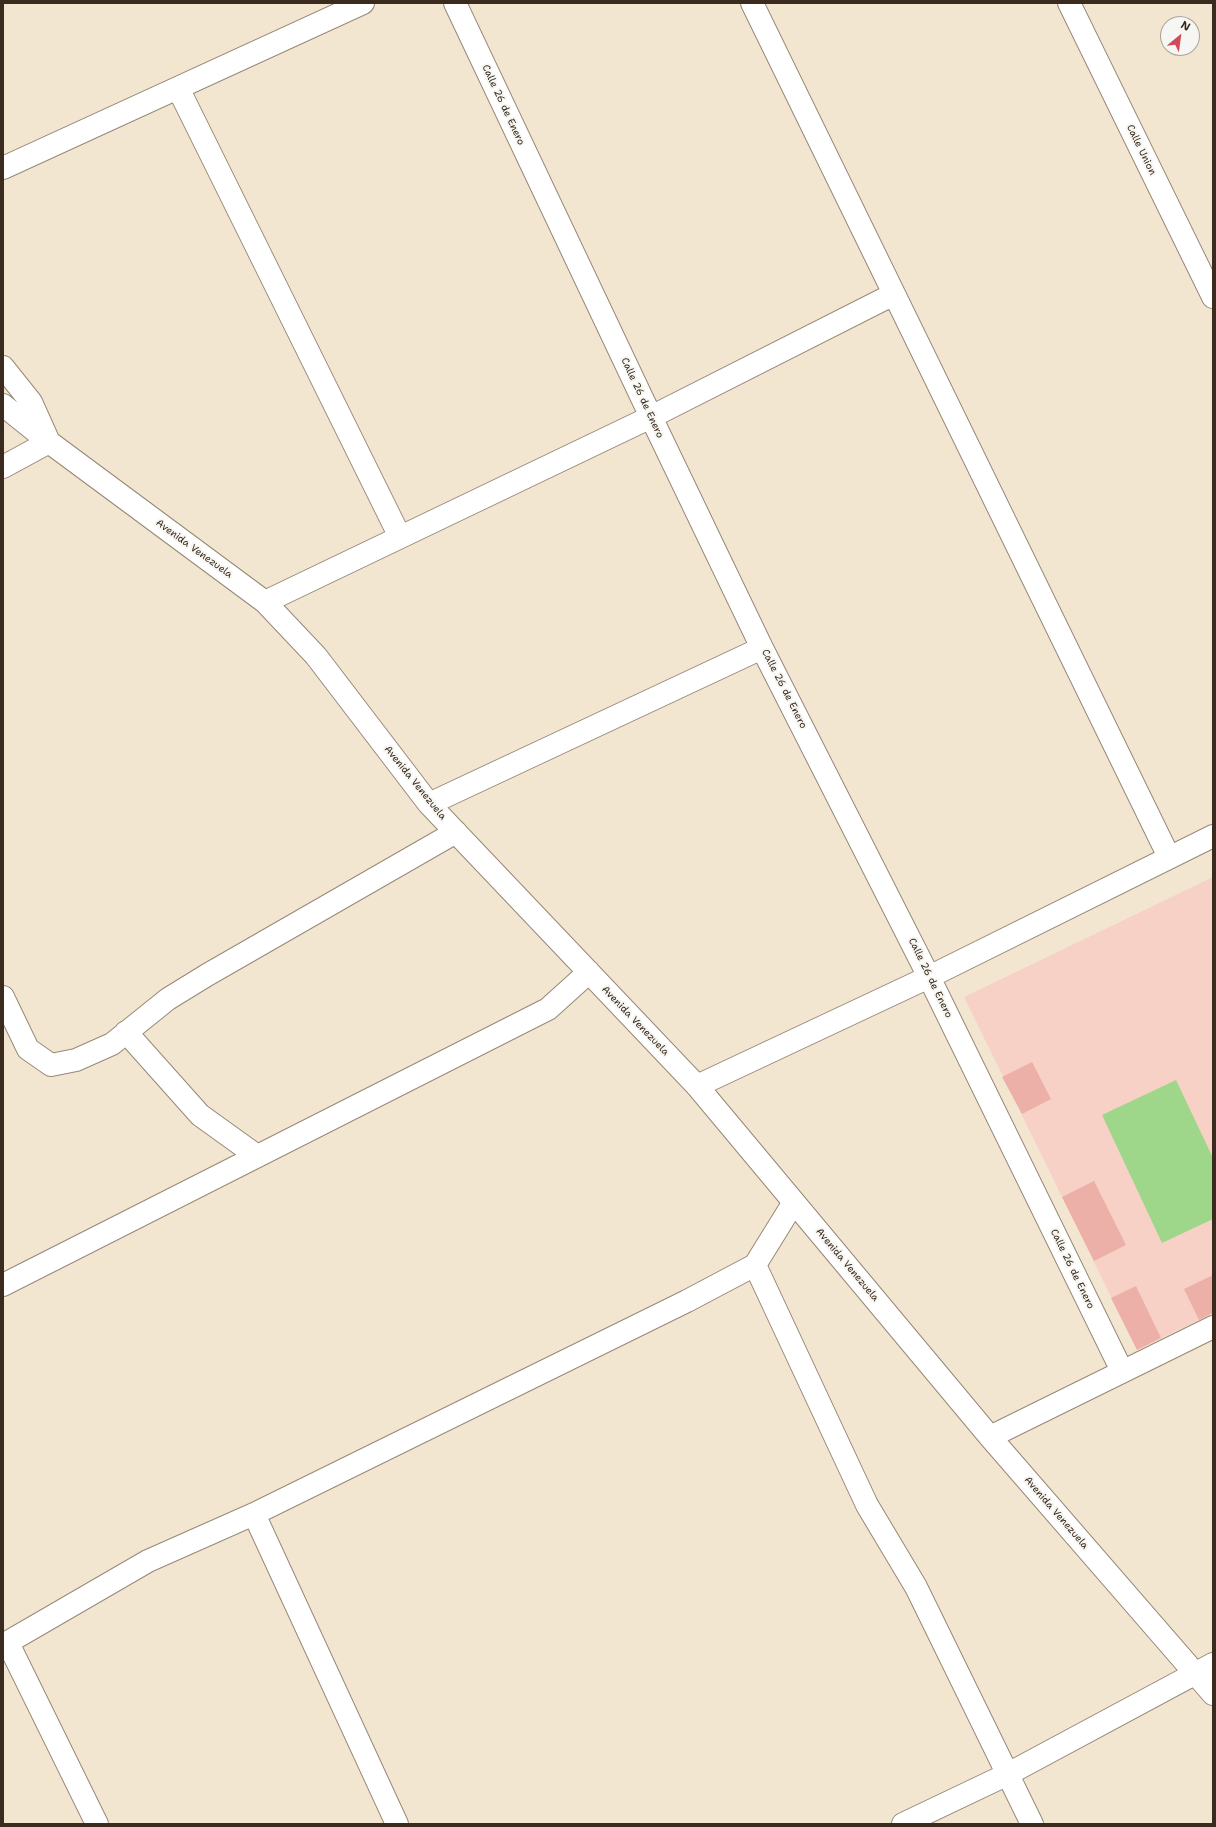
<!DOCTYPE html>
<html>
<head>
<meta charset="utf-8">
<style>
	body { margin:0 }
	#map { position:relative; width:1216px; height:1827px; overflow:hidden; background:#f3e6d1; font-family:"Shantell Sans",sans-serif }
	canvas { display:block }
	.frame { position:absolute; inset:0; border:4px solid #3b2a1e; pointer-events:none }
	.north { position:absolute; left:1160px; top:16px; width:40px; height:40px; box-sizing:border-box; background:#f6f6f2; border:1px solid #aba49d; border-radius:50%; rotate:29deg; font-size:11px; font-weight:700; line-height:16px; text-align:center; color:#3b2a1e }
	.north::after { content:''; display:block; margin:auto; width:14px; height:18px; background:#d1495b; clip-path:polygon(50% 0,100% 100%,50% 72%,0 100%) }
</style>
</head>
<body>
<div id="map">
<canvas width="1216" height="1827"></canvas>
<div class="frame"></div>
<div class="north">N</div>
</div>
<script>
const c = document.querySelector('canvas').getContext('2d');
c.lineJoin = 'round';
function paint(path, color) { c.fillStyle = color; c.fill(path, 'evenodd'); }
const toPath = rows => new Path2D(rows.map(r => 'M' + r).join(''));
function stroke(path, color, width, dash) { c.strokeStyle = color; c.lineWidth = width; c.lineCap = dash ? 'butt' : 'round'; c.setLineDash(dash || []); c.stroke(path); }
function write(font, color, halo, rows, align = 'center') {
  c.font = font + ' "Shantell Sans",sans-serif'; c.lineWidth = 4; c.setLineDash([]); c.textBaseline = 'middle'; c.strokeStyle = halo; c.fillStyle = color; for (const [text, x, y, turn = 0] of rows) {
    c.save(); c.translate(x, y); c.rotate((+turn || 0) * Math.PI / 180); c.textAlign = isNaN(turn) ? turn : align; if (halo) c.strokeText(text, 0, 0); c.fillText(text, 0, 0); c.restore();
  }
}
const built = toPath([
	[1213,877,1213,1313,1137,1350,964,997]
]);
const green = toPath([
	[1176,1080,1213,1158,1213,1219,1162,1243,1102,1115]
]);
const building = toPath([
	[1032,1062,1051,1099,1022,1114,1002,1077],
	[1094,1181,1126,1245,1094,1261,1062,1197],
	[1213,1275,1213,1313,1199,1320,1184,1289],
	[1136,1286,1161,1338,1137,1350,1111,1298]
]);
const minor = toPath([
	[455,3,651,417,762,648,929,977,1122,1371],
	[752,3,1169,857],
	[1069,3,1213,297],
	[178,88,400,537],
	[3,168,363,3],
	[3,367,31,402,49,442,3,467],
	[3,405,49,442,265,602,316,656,429,804,697,1086,990,1437,1213,1694],
	[265,602,651,417,894,294],
	[429,804,762,648],
	[3,997,28,1049,51,1065,76,1060,112,1044,168,999,207,975,456,832],
	[126,1032,200,1115,257,1156],
	[697,1086,929,977,1213,836],
	[755,1265,867,1505,916,1587,1032,1824],
	[3,1285,548,1009,589,972],
	[990,1437,1213,1327],
	[254,1514,397,1824],
	[8,1643,97,1824],
	[3,1645,148,1561,254,1514,687,1301,755,1265,794,1202],
	[903,1824,1008,1774,1213,1664]
]);
const streetNames = [
	["Calle 26 de Enero",503,105,65],
	["Calle Union",1141,150,64],
	["Calle 26 de Enero",642,398,65],
	["Avenida Venezuela",194,549,36],
	["Calle 26 de Enero",784,689,63],
	["Avenida Venezuela",415,783,51],
	["Calle 26 de Enero",930,978,64],
	["Avenida Venezuela",635,1021,46],
	["Avenida Venezuela",847,1265,50],
	["Calle 26 de Enero",1072,1269,64],
	["Avenida Venezuela",1056,1513,49]
];
paint(built, '#f7d1c6');
paint(green, '#9ed789');
paint(building, '#ecb0a8');
stroke(minor, '#978878', 24);
stroke(minor, '#fff', 22);
write('10px', '#3b2a1e', '#f6f6f2', streetNames);
</script>
</body>
</html>
